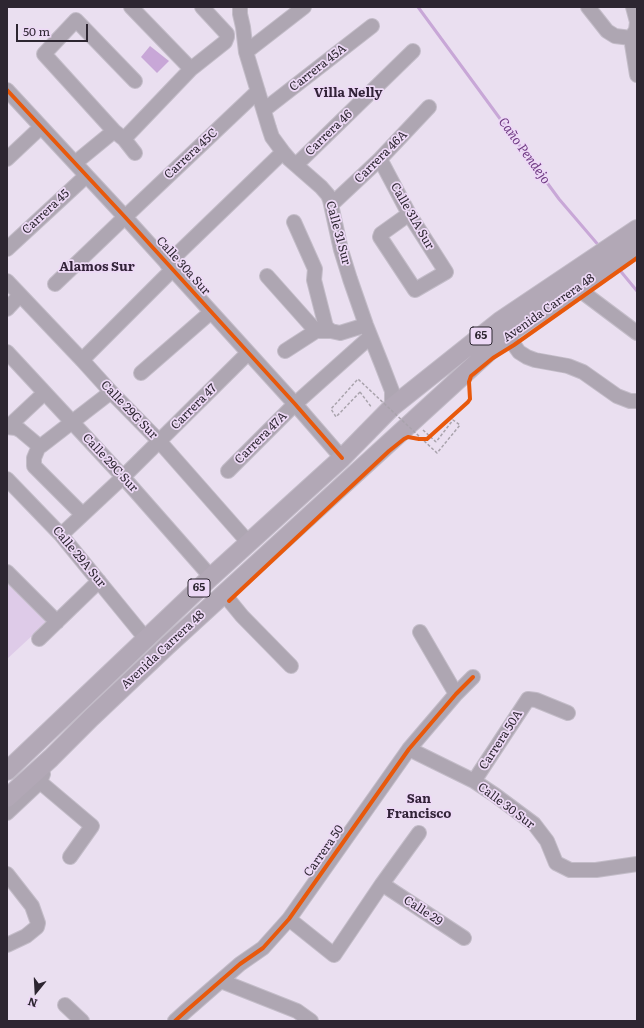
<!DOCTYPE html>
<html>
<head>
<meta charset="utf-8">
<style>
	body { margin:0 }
	#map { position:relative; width:644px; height:1028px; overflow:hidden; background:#eadff0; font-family:Literata,serif }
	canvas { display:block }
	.frame { position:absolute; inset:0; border:8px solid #2d2631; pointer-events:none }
	.north { position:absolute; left:16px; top:972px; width:40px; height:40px; -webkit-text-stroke:3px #edd9f6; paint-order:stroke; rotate:198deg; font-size:11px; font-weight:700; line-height:16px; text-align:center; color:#2d2631 }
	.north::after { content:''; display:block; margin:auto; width:14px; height:18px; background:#2d2631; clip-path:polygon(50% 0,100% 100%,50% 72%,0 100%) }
	.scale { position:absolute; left:16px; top:24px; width:72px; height:18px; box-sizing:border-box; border:2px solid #2d2631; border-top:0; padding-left:5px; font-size:12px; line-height:14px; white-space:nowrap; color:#2d2631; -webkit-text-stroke:3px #edd9f6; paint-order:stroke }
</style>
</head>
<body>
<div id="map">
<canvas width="644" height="1028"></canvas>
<div class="frame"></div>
<div class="north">N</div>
<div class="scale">50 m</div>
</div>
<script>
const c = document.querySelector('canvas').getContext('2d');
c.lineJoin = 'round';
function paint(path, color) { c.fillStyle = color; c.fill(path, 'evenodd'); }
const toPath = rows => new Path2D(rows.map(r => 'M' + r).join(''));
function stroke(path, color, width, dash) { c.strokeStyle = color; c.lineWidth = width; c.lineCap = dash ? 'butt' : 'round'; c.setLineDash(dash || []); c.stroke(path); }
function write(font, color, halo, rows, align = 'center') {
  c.font = font + ' Literata,serif'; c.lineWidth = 3.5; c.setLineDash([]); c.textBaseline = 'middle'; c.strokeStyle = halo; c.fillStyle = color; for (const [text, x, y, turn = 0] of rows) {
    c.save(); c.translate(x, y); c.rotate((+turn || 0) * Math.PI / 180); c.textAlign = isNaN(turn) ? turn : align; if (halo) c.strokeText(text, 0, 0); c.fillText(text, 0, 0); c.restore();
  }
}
const green = toPath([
	[7,583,48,621,7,659]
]);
const water = toPath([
	[150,46,169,61,157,73,141,57]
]);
const stream = toPath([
	[418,7,559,199,600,247],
	[618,268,637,291]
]);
const path = toPath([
	[360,392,372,408],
	[423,430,436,442]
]);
const minor = toPath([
	[131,7,191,69],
	[240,7,240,14,243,27,246,52,269,128,272,137,283,152,289,159,321,187,328,195,330,200,341,250,350,279,366,325,382,365,392,391,392,407],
	[588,7,607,31,615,36,631,38,637,35],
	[633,7,637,22,636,30,631,38,637,75],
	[246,52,304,7],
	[135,81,76,20,44,54,114,131,124,139,135,153],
	[7,90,125,217,295,404,342,458],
	[264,110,372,26],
	[124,139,191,69,225,42,227,37,227,34,202,7],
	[7,159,41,127],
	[380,159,409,214,446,272,415,290,380,237,381,234,409,214],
	[75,163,114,131],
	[296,165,413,51],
	[331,205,380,159,429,107],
	[294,222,315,269,314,280,326,327,331,331,340,333,366,325],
	[7,249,86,176],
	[167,264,283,152],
	[267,276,316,331,331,331],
	[7,281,82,360,111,392,159,441,248,542],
	[55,284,125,217,258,91],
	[577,288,637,333],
	[7,309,20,295],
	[507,335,519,352,527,357,535,360,568,366,583,372,617,396,630,401,637,401],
	[285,351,316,331],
	[7,352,123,477,211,577],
	[82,360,172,270],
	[141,373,211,312],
	[7,427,16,428,20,430,39,446,41,446,111,392],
	[8,427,40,397],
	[39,446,34,458,34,466,78,510],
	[228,471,295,404,370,337],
	[7,479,61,535,146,639],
	[61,535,123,477,248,353],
	[7,572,57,622],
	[224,594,242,616,291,666],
	[420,632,456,694],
	[39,639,99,581],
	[409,749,474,781,495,795,534,824,547,841,556,863,570,870,596,870,637,864],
	[474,781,528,699,536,700,568,713],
	[40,782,92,826,70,857],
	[7,813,40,782,43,774],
	[7,874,32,906,38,923,37,927,26,936,7,945],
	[382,884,464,938],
	[289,919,334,955,382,884,419,833],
	[221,981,297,1011,311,1021],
	[65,1005,82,1021],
	[175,1021,186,1011,240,964,263,948,289,919,409,749,456,694,473,677]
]);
const major = toPath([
	[7,771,211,577,342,458,392,407,500,321,637,229],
	[7,798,51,758,91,718,167,646,507,335,637,247]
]);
const pathBridge = toPath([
	[360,392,336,417,331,409,358,379,437,453,460,425,453,420,436,442]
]);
const cycleway = toPath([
	[7,90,125,217,295,404,342,458],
	[229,601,389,451,404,439,408,437,419,439,427,439,468,402,470,399,469,382,471,376,493,358,514,345,637,258],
	[175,1021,186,1011,240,964,263,948,289,919,409,749,456,694,473,677]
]);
const shields = [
	[481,336,22],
	[199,588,22]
];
const shieldNames = [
	["65",481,336],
	["65",199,588]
];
const streetNames = [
	["Carrera 45A",318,68,-38],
	["Carrera 46",329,133,-44],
	["Carrera 45C",191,154,-43],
	["Carrera 46A",381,157,-45],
	["Carrera 45",46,212,-43],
	["Calle 31A Sur",412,216,60],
	["Calle 31 Sur",338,233,75],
	["Calle 30a Sur",183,266,48],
	["Avenida Carrera 48",549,308,-35],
	["Carrera 47",194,407,-45],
	["Calle 29G Sur",129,410,46],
	["Carrera 47A",261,438,-45],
	["Calle 29C Sur",110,463,47],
	["Calle 29A Sur",79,557,50],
	["Avenida Carrera 48",163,650,-43],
	["Carrera 50A",501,740,-57],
	["Calle 30 Sur",506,806,37],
	["Carrera 50",324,851,-55],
	["Calle 29",423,911,33]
];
const neighbourhoodNames = [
	["Villa Nelly",348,93],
	["Alamos Sur",97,267],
	["San",419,799],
	["Francisco",419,814]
];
const waterNames = [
	["Caño Pendejo",524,151,54]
];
paint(green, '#decbe8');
paint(water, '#c8a7d7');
stroke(stream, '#c8a7d7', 3);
stroke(minor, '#c3bcc8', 16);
stroke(major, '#c3bcc8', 20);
stroke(path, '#a9a3ac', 1.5, [3, 2]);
stroke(minor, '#aea6b2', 14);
stroke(major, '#b2a8b6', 18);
stroke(pathBridge, '#a9a3ac', 1.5, [3, 2]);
stroke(cycleway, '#e8590c', 4);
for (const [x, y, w] of shields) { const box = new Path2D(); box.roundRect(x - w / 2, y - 9, w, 18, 3); c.fillStyle = '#edd9f6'; c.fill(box); stroke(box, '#2d2631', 1); }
write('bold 11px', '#2d2631', null, shieldNames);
write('12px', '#2d2631', '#edd9f6', streetNames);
write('bold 13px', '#322238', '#edd9f6', neighbourhoodNames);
write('italic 13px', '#6f3983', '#edd9f6', waterNames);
</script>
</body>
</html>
